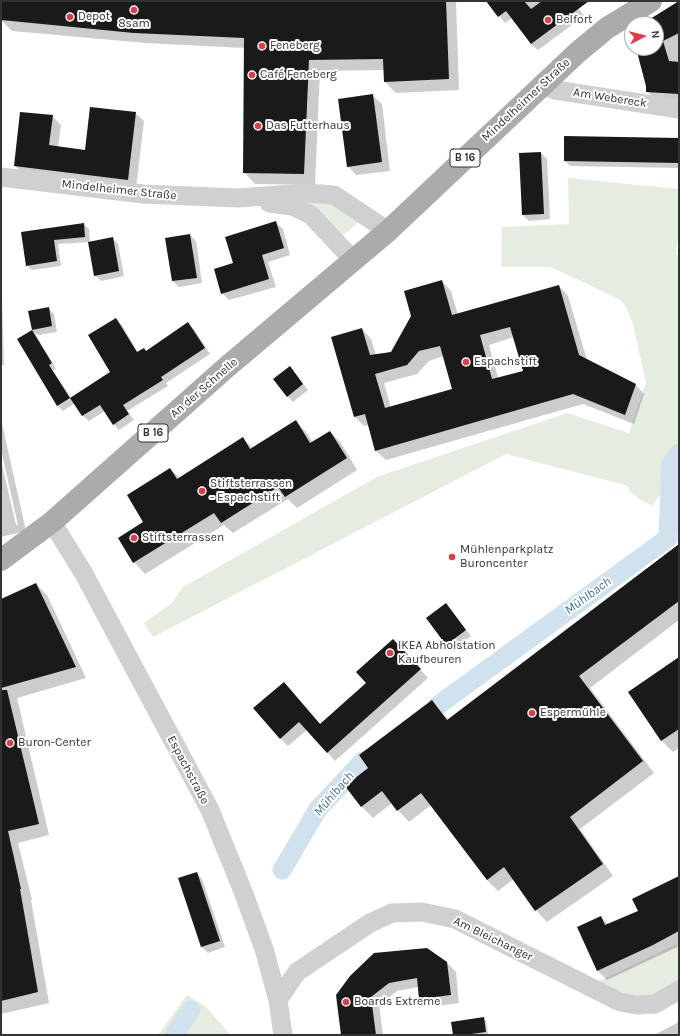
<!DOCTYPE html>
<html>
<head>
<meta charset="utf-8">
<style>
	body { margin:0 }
	#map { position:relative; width:680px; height:1036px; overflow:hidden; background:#fff; font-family:Karla,sans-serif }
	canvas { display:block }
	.frame { position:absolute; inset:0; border:2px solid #333; pointer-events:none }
	.north { position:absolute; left:624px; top:16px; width:40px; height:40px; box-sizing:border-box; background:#fff; border:1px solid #adadad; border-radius:50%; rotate:83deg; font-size:11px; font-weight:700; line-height:16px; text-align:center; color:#333 }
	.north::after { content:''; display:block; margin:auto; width:14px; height:18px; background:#e63946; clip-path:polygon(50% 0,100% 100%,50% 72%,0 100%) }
</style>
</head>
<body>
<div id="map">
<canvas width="680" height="1036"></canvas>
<div class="frame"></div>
<div class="north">N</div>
</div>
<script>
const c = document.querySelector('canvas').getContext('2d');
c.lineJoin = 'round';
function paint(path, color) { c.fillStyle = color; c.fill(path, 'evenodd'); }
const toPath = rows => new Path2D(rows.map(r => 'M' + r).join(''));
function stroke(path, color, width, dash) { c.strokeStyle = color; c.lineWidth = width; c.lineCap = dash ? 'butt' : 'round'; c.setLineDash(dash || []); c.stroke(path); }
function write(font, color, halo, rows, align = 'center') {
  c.font = font + ' Karla,sans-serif'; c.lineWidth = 4; c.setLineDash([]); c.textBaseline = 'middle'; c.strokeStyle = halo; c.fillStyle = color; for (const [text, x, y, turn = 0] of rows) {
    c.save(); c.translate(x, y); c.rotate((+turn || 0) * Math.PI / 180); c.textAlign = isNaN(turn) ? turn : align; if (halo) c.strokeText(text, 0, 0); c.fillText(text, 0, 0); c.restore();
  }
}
const green = toPath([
	[568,178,679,189,679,230,676,254,679,255,679,468,652,506,641,500,628,490,630,488,625,485,506,454,153,637,144,623,172,603,183,587,377,477,567,413,629,433,646,383,633,324,627,309,621,300,551,267,501,267,502,227,569,224],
	[297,200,333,202,361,220,340,238],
	[679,943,679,985,637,1001,593,984],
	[187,995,205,1006,231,1035,158,1035]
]);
const shadow = toPath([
	[2,1,456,1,459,90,396,93,385,82,384,70,320,71,315,185,255,184,244,172,245,48,146,43,12,31,1,20],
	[488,1,573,1,584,16,538,50,531,44,512,18,505,23],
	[679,4,679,56,678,56,679,61,679,108,663,107,647,91,637,48,656,48,656,24,644,24],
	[373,96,382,104,390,171,356,175,348,166],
	[135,113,144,121,136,188,24,174,15,166,52,116,61,125,58,148,86,151],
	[679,139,679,168,570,166,565,161],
	[541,153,547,159,550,219,529,221,523,215],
	[275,222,283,229,290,255,268,262,276,287,229,300,222,293,234,264],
	[83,224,89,229,90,243,113,238,118,244,124,276,101,281,95,275,89,242,58,244,61,266,32,270,27,265,22,233],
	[190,235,196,241,202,283,179,287,173,281,166,239],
	[1,267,4,365,1,365],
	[442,281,451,291,458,315,559,286,568,296,587,360,635,384,644,394,634,424,583,404,386,460,376,451,369,425,364,426,355,417,362,329,371,339,376,355,392,352],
	[514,337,524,372,498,378,489,345],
	[444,356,453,390,391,408,384,383,417,374,429,361],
	[48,308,54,314,57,332,38,335,34,332,56,369,53,371,71,398,111,372,116,319,122,325,138,353,146,352,188,324,194,329,210,354,166,383,168,386,127,411,134,420,119,430,114,424,105,411,89,421,83,416,75,403,63,411,58,406,18,339,33,330,29,311],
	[295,373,308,390,293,402,288,397],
	[1,419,26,531,1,537,1,460,16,525,18,525,1,450],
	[296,422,307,433,313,443,330,432,341,443,357,470,297,508,288,499,233,533,224,525,145,574,134,562,119,538,145,522,170,469,180,478,243,439,253,448],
	[679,546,679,620,590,688,654,773,580,829,613,876,547,922,536,910,514,879,498,891,487,880,431,805,409,822,392,803,373,818,362,807,346,786,370,768,432,701,449,720],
	[36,584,47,595,86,678,17,698,49,835,18,843,32,900,31,900,49,1003,1,1014,1,601],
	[446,604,471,636,453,650,427,618],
	[401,648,428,678,335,761,307,730,288,746,280,738,284,683,321,725,367,683],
	[679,659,679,748,673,752,662,741,629,693],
	[197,873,202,879,225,947,208,953,202,947,180,879],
	[679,877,679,946,607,980,598,971,601,917,609,925,639,911],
	[375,955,447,963,456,972,459,1003,429,1007,420,998,419,987,397,991,379,1005,383,1035,342,1035],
	[483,1018,486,1021,488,1034,454,1035],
	[679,1022,679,1035,656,1035,656,1034]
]);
const canal = toPath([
	[437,706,668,538,671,464,679,453],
	[282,870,318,809,363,761],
	[174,1035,191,1010]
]);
const building = toPath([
	[1,1,446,1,449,79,384,82,383,59,309,60,304,174,243,173,244,38,134,33,1,20],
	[486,1,524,1,531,9,542,1,589,1,531,44,506,11,498,17],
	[679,1,679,33,663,41,669,61,679,62,679,94,646,92,646,86,636,48,656,48,656,24,642,24],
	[373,94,382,162,347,167,338,99],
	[90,107,136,112,128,180,14,166,20,112,53,115,49,145,85,150],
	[564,136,679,138,679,163,564,161],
	[541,152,544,214,522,215,519,153],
	[276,221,284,248,262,255,269,279,221,294,214,269,233,263,225,237],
	[84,223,85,237,54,240,57,261,26,266,21,232],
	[190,234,197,278,172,281,165,238],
	[113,237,119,271,94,276,88,242],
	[442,280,452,315,559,285,579,355,636,384,625,415,573,394,375,451,365,414,354,417,331,337,362,328,370,355,391,352,411,316,404,291],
	[510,327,523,371,492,379,480,335],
	[440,346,452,389,385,408,375,374,407,365,419,351],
	[49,307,52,326,32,330,28,311],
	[116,318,137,352,144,348,146,351,188,322,205,348,161,377,163,380,123,405,129,414,113,425,100,405,82,416,70,398,110,372,88,335],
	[32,330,52,363,49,365,70,398,57,406,17,339],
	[290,366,303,384,287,397,273,379],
	[296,420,310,443,330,431,347,458,285,497,278,487,221,523,214,513,133,563,118,538,143,522,127,495,170,468,177,479,243,437,250,449],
	[679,544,679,601,579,676,643,761,570,817,603,864,535,911,504,867,487,880,421,793,397,811,382,791,361,807,345,786,368,768,359,755,432,700,447,720],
	[36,583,76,667,1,688,1,599],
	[446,603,466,630,446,645,426,618],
	[393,639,421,669,327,753,299,722,280,739,253,708,284,682,320,724,366,683,356,672],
	[679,657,679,729,661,741,628,692],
	[1,690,7,690,39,824,8,831,21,889,20,889,38,992,1,1001],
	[197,872,220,941,201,947,178,878],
	[679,876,679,931,653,945,597,971,577,927,601,916,605,925,638,911,632,899],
	[427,948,447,962,451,995,419,999,417,978,389,983,371,997,376,1035,341,1035,336,995,350,976,374,953],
	[484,1017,486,1032,464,1035,453,1035,451,1022]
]);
const minor = toPath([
	[542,85,555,90,679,109],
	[1,177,143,194,238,198,306,193,334,195,388,231],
	[269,203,292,206,311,215,353,260],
	[52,522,84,574,210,810,244,894,264,949,278,1000,283,1035],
	[278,1000,297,972,370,923,392,913,422,912,455,919,620,1002,637,1005,655,1004,679,990]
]);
const major = toPath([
	[1,560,52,522,228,366,388,231,578,52,607,28,651,1]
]);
const markers = [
	[134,10,4,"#e63946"],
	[70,17,4,"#e63946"],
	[548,20,4,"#e63946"],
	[262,46,4,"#e63946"],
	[252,75,4,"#e63946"],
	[258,126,4,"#e63946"],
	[466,362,4,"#e63946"],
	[202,491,4,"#e63946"],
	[134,538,4,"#e63946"],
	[452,557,4,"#e63946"],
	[390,653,4,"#e63946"],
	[532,713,4,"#e63946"],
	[10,743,4,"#e63946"],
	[346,1002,4,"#e63946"]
];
const shields = [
	[465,158,30],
	[153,433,30]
];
const shieldNames = [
	["B 16",465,158],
	["B 16",153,433]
];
const poiNames = [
	["Depot",78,17],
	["Belfort",556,20],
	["8sam",134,24,"center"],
	["Feneberg",270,46],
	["Café Feneberg",260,75],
	["Das Futterhaus",266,126],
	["Espachstift",474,362],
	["Stiftsterrassen",210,484],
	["- Espachstift",210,498],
	["Stiftsterrassen",142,538],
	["Mühlenparkplatz",460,550],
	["Buroncenter",460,564],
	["IKEA Abholstation",398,646],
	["Kaufbeuren",398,660],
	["Espermühle",540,713],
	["Buron-Center",18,743],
	["Boards Extreme",354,1002]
];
const streetNames = [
	["Am Webereck",610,98,9],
	["Mindelheimer Straße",526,100,-43],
	["Mindelheimer Straße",119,190,6],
	["An der Schnelle",204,388,-41],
	["Espachstraße",188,770,62],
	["Am Bleichanger",493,939,26]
];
const waterNames = [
	["Mühlbach",588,596,-36],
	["Mühlbach",334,794,-49]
];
paint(green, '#e6ecdf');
paint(shadow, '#0003');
stroke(canal, '#cfe2ee', 19);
paint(building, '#1a1a1a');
stroke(minor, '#d0d0d0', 19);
stroke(major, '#ababab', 22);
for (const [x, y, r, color] of markers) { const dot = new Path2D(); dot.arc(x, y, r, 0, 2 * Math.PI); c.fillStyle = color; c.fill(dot); stroke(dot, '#fff', 1.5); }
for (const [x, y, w] of shields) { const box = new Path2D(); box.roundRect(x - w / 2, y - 9, w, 18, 3); c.fillStyle = '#fff'; c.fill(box); stroke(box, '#333', 1); }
write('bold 11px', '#333', null, shieldNames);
write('12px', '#333', '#fff', poiNames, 'left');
write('12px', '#333', '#fff', streetNames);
write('italic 13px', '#3f7597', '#fff', waterNames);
</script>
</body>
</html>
